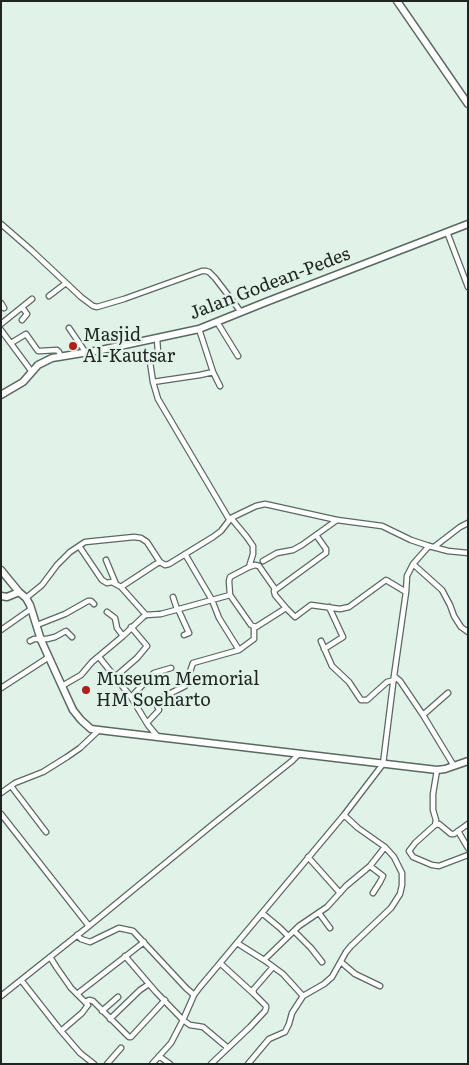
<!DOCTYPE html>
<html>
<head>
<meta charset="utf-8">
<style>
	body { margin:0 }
	#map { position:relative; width:469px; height:1065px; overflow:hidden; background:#e1f3e8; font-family:Literata,serif }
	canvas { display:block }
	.frame { position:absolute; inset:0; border:2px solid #1f2622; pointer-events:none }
</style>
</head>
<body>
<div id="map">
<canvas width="469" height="1065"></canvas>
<div class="frame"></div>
</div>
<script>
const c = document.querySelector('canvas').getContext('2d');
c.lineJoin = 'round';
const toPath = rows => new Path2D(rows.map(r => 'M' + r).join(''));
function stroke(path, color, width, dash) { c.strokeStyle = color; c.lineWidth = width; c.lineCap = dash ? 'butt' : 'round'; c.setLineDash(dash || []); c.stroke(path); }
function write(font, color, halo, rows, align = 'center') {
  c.font = font + ' Literata,serif'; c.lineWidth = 5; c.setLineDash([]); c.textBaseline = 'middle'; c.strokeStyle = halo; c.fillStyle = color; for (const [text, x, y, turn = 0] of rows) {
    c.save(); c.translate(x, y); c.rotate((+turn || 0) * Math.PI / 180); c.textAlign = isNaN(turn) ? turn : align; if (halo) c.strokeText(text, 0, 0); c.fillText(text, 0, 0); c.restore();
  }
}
const street = toPath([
	[1,224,31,250,81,297,93,306,97,307,124,299,202,271,206,271,209,272,215,278,241,312],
	[447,232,468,287],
	[49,296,66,283],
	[1,303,4,308],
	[22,320,27,314,22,307],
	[217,322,238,356],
	[1,324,32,299],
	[69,328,86,353],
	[199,329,213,372,220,386],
	[1,330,32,372],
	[157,338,158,353,152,358,150,362,153,382,158,399,229,519],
	[11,343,26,334,38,351,40,351,57,350,59,352,61,357],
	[153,382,200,375,213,372],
	[231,518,246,536,253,546,253,554,249,567],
	[79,546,102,580,107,583,112,582,121,587,146,615],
	[434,547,460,527,468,523],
	[185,554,212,600,219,618,239,650,254,639,254,627],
	[106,560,116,584],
	[263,561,277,553,293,550,302,545,337,520],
	[413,564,442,590,450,605,454,616,461,627,468,632],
	[121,587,156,564,160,562],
	[230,595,251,625,256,627,286,608,295,617,311,605,340,609,349,607,386,580,406,592],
	[173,597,177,609],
	[26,598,42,585,57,565,70,552,85,542,134,537,141,538,147,542,160,562,165,565,169,564,213,537,221,531,231,518,256,506,265,504,337,520,382,526,411,540,429,546,448,551,468,553],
	[286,608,275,595,274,591,326,553,326,549,316,535],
	[178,609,189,633,184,635],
	[107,612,115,618,117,628,123,636],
	[37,625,65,614,88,601,91,601,94,604],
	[1,630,31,609],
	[30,641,34,639,47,639,55,637,66,631,72,637],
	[321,641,332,666,349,682,361,700,367,700,387,682,394,680],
	[324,649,343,637,329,607],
	[99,657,131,697,148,725,158,737],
	[394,676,400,681,423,715,454,766],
	[115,677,137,658,147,646,131,627],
	[62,686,81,675,92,662,123,636,143,617,146,615,161,614,230,595,229,581,230,577,249,567,255,565,259,566,275,589],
	[1,688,49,657],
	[131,697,154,673,171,668],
	[423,715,448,693],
	[147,723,159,710,156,703,157,700,185,686,193,663,239,650],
	[11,786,46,832],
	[1,793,15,783,43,772,67,757,80,748,99,730],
	[1,814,89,926],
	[468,824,454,834,451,834,439,824,435,825,415,843,409,851,413,857,432,865,439,866,468,855],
	[435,825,436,820,433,810,433,794,437,770],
	[458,831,468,848],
	[308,857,340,893],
	[370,866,383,876,380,882,373,893],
	[262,913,280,928,288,936],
	[319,913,330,928],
	[294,931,311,948,322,962],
	[77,935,81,939,90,942,119,928,133,931,186,988,194,995],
	[237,943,264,960,299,926,327,907,346,886,370,866,385,847],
	[125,956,156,992,183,1020,190,1025,203,1027,228,1048],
	[50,957,57,968,71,988,88,1005,82,1013,61,1031],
	[264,960,283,974,303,996],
	[341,962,355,974,380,986],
	[220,963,254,994],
	[21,980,61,1031,80,1053,94,1064],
	[77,994,144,942],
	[1,996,89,926,212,825,292,761,299,754],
	[86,1002,89,1000,93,1001,129,1037,131,1037,165,1000],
	[102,1011,118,997],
	[110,1019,140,990,149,984],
	[159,1056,170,1064],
	[107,1064,121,1048],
	[152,1064,171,1043,183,1020,194,995,200,987,344,815,383,764,394,676,406,592,407,576,413,564,429,546],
	[211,1064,250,1027,265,1011,266,1008,266,1006,254,994,253,990,273,967],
	[248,1064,269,1039,285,1032,289,1024,292,1013,303,996,324,984,332,977,346,952,351,946,391,908,400,894,402,885,402,873,394,857,385,847,358,828,344,815]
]);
const secondary = toPath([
	[397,1,468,104],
	[1,395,23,382,38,365,52,358,101,350,199,329,266,302,468,224],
	[1,570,19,592,26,598,30,605,41,640,61,684,73,710,81,720,91,729,107,731,437,770,445,769,468,761],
	[1,596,7,597,19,592]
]);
const markers = [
	[73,346,5,"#af1f1b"],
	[86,690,5,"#af1f1b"]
];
const streetNames = [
	["Jalan Godean-Pedes",270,284,-21]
];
const poiNames = [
	["Masjid",83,336],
	["Al-Kautsar",83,357],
	["Museum Memorial",96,680],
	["HM Soeharto",96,701]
];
stroke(street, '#5a6960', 7);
stroke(secondary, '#5a6960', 9);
stroke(street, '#fff', 4.5);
stroke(secondary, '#fff', 6);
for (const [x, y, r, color] of markers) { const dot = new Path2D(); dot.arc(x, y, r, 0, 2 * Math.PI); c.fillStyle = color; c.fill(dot); stroke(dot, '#e1f3e8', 2); }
write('18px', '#1f2622', '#e1f3e8', streetNames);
write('18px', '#1f2622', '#e1f3e8', poiNames, 'left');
</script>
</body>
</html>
